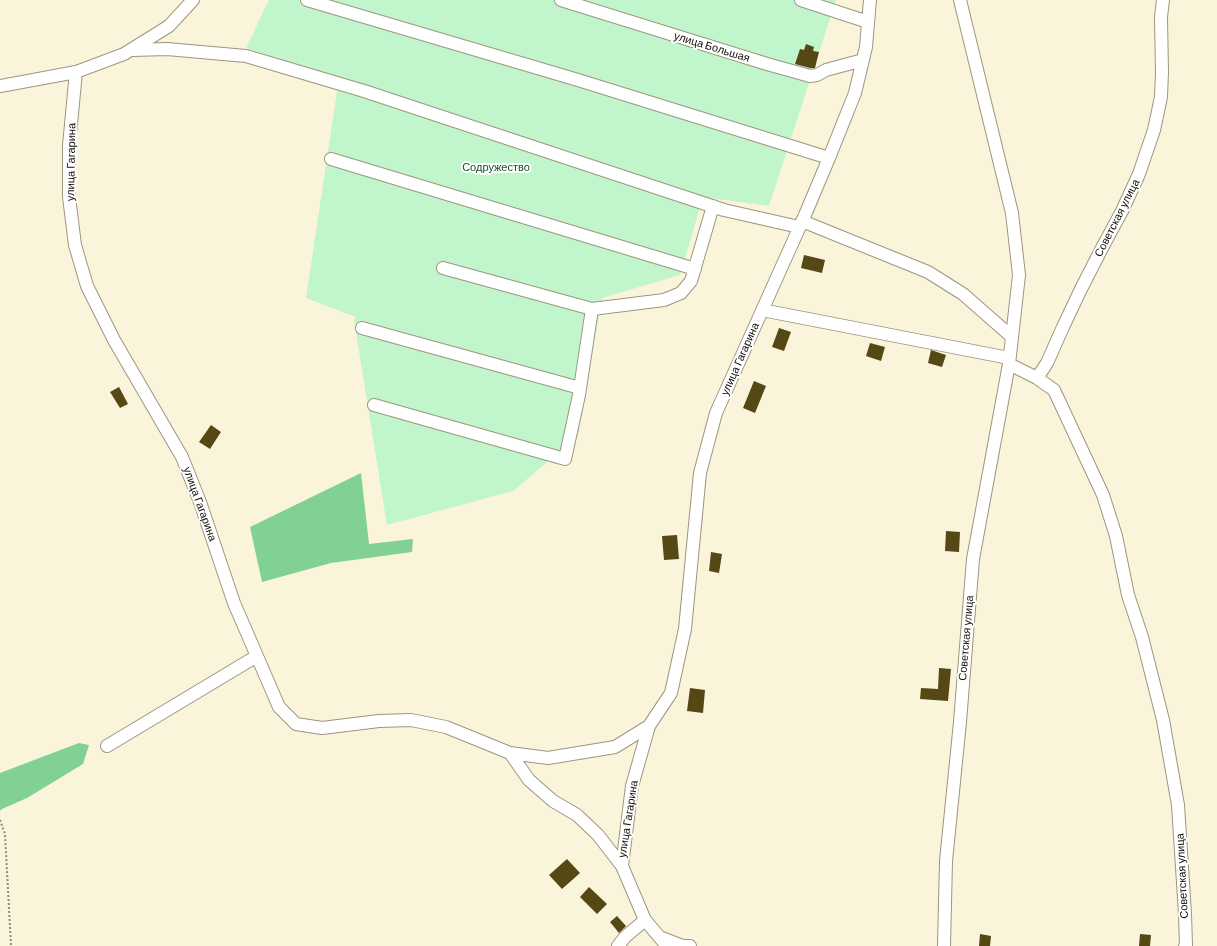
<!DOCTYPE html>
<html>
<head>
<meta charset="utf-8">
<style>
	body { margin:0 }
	canvas { display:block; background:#faf4db }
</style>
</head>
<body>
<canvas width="1217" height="946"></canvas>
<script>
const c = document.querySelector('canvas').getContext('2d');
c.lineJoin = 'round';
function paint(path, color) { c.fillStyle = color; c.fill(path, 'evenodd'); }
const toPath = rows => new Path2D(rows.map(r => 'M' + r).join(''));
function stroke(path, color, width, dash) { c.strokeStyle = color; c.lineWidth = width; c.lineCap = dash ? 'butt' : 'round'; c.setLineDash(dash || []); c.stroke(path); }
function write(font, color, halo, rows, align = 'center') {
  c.font = font + ' Barlow,sans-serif'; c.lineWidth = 4; c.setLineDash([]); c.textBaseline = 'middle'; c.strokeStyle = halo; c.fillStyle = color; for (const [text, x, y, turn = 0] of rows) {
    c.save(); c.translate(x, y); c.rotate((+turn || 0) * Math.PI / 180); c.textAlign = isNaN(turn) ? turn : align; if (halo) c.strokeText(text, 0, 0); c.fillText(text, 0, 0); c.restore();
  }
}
const green = toPath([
	[269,0,836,0,769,206,703,197,680,275,602,298,578,436,513,491,387,525,354,320,356,317,306,298,339,78,246,48]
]);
const forest = toPath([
	[361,473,369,544,413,539,412,552,331,563,262,582,250,527],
	[79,743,89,745,83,764,27,798,2,809,0,811,0,773]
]);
const building = toPath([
	[806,44,814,47,813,51,819,52,815,68,810,68,795,64,800,49,804,50],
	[804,255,825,260,822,273,801,268],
	[779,328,791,332,784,351,772,347],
	[870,343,885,347,881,361,866,356],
	[931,350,946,355,942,367,928,363],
	[754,381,766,386,755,413,743,408],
	[119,387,128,404,120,408,110,392],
	[211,425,221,432,210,449,199,442],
	[946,531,960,532,959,552,945,551],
	[677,535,679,559,664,560,662,536],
	[711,552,722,554,719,573,709,571],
	[939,668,951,669,948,701,920,699,921,688,938,689],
	[690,688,705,690,703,713,687,711],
	[567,859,580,873,562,889,549,875],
	[589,887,607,904,597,914,580,897],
	[617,916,626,926,619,933,610,922],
	[980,934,991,936,990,946,979,946],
	[1140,934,1151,935,1150,946,1139,946]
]);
const path = toPath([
	[0,820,5,834,11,946]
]);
const street = toPath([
	[307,0,578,80,829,158],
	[561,0,767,64,810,76,817,75,826,70,863,60],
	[801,0,868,22],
	[960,0,1012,213,1019,275,1009,364],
	[132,50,167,49,246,56,364,91,724,210,799,227],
	[76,72,69,145,69,197,75,245,87,286,114,340,182,457,200,502,234,603,279,707,296,724,322,728,379,721,411,720,446,727,510,753,548,758,615,747,649,726,671,693,685,629,700,473,716,413,805,215,829,158,855,93,866,47,870,0],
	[0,86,76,72,124,54,169,26,193,0],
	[331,159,695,269],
	[802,221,928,272,963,294,1012,337],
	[443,268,592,309],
	[762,310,1009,358],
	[362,328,580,388],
	[1037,378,1047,363,1063,327,1081,289,1102,248,1122,211,1139,174,1154,130,1161,97,1162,72,1161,17,1163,0],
	[374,405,565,459,579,395,592,309,664,300,681,293,691,281,713,206],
	[649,726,632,786,622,866,645,920,667,946],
	[107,746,257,656],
	[510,753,529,780,553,801,577,815,598,835,622,866],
	[662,938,683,946,690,946],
	[618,946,625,937,645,920],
	[944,946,946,861,960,722,973,559,1009,364,1037,378,1054,390,1103,495,1116,536,1128,595,1142,637,1163,720,1178,805,1185,914,1186,945,1185,946]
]);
const streetNames = [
	["улица Большая",712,47,17],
	["улица Гагарина",71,162,-89],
	["Советская улица",1117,218,-63],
	["улица Гагарина",740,359,-66],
	["улица Гагарина",200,504,70],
	["Советская улица",966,638,-85],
	["улица Гагарина",628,819,-81],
	["Советская улица",1182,876,-93]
];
const parkNames = [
	["Содружество",496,167]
];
paint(green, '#c1f5cb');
paint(forest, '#81d194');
paint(building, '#554815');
stroke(street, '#9c9680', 14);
stroke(path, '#8f8a79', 2, [2, 2]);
stroke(street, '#fff', 12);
write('11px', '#100d06', '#fff', streetNames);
write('11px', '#154e27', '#fff', parkNames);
</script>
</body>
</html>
